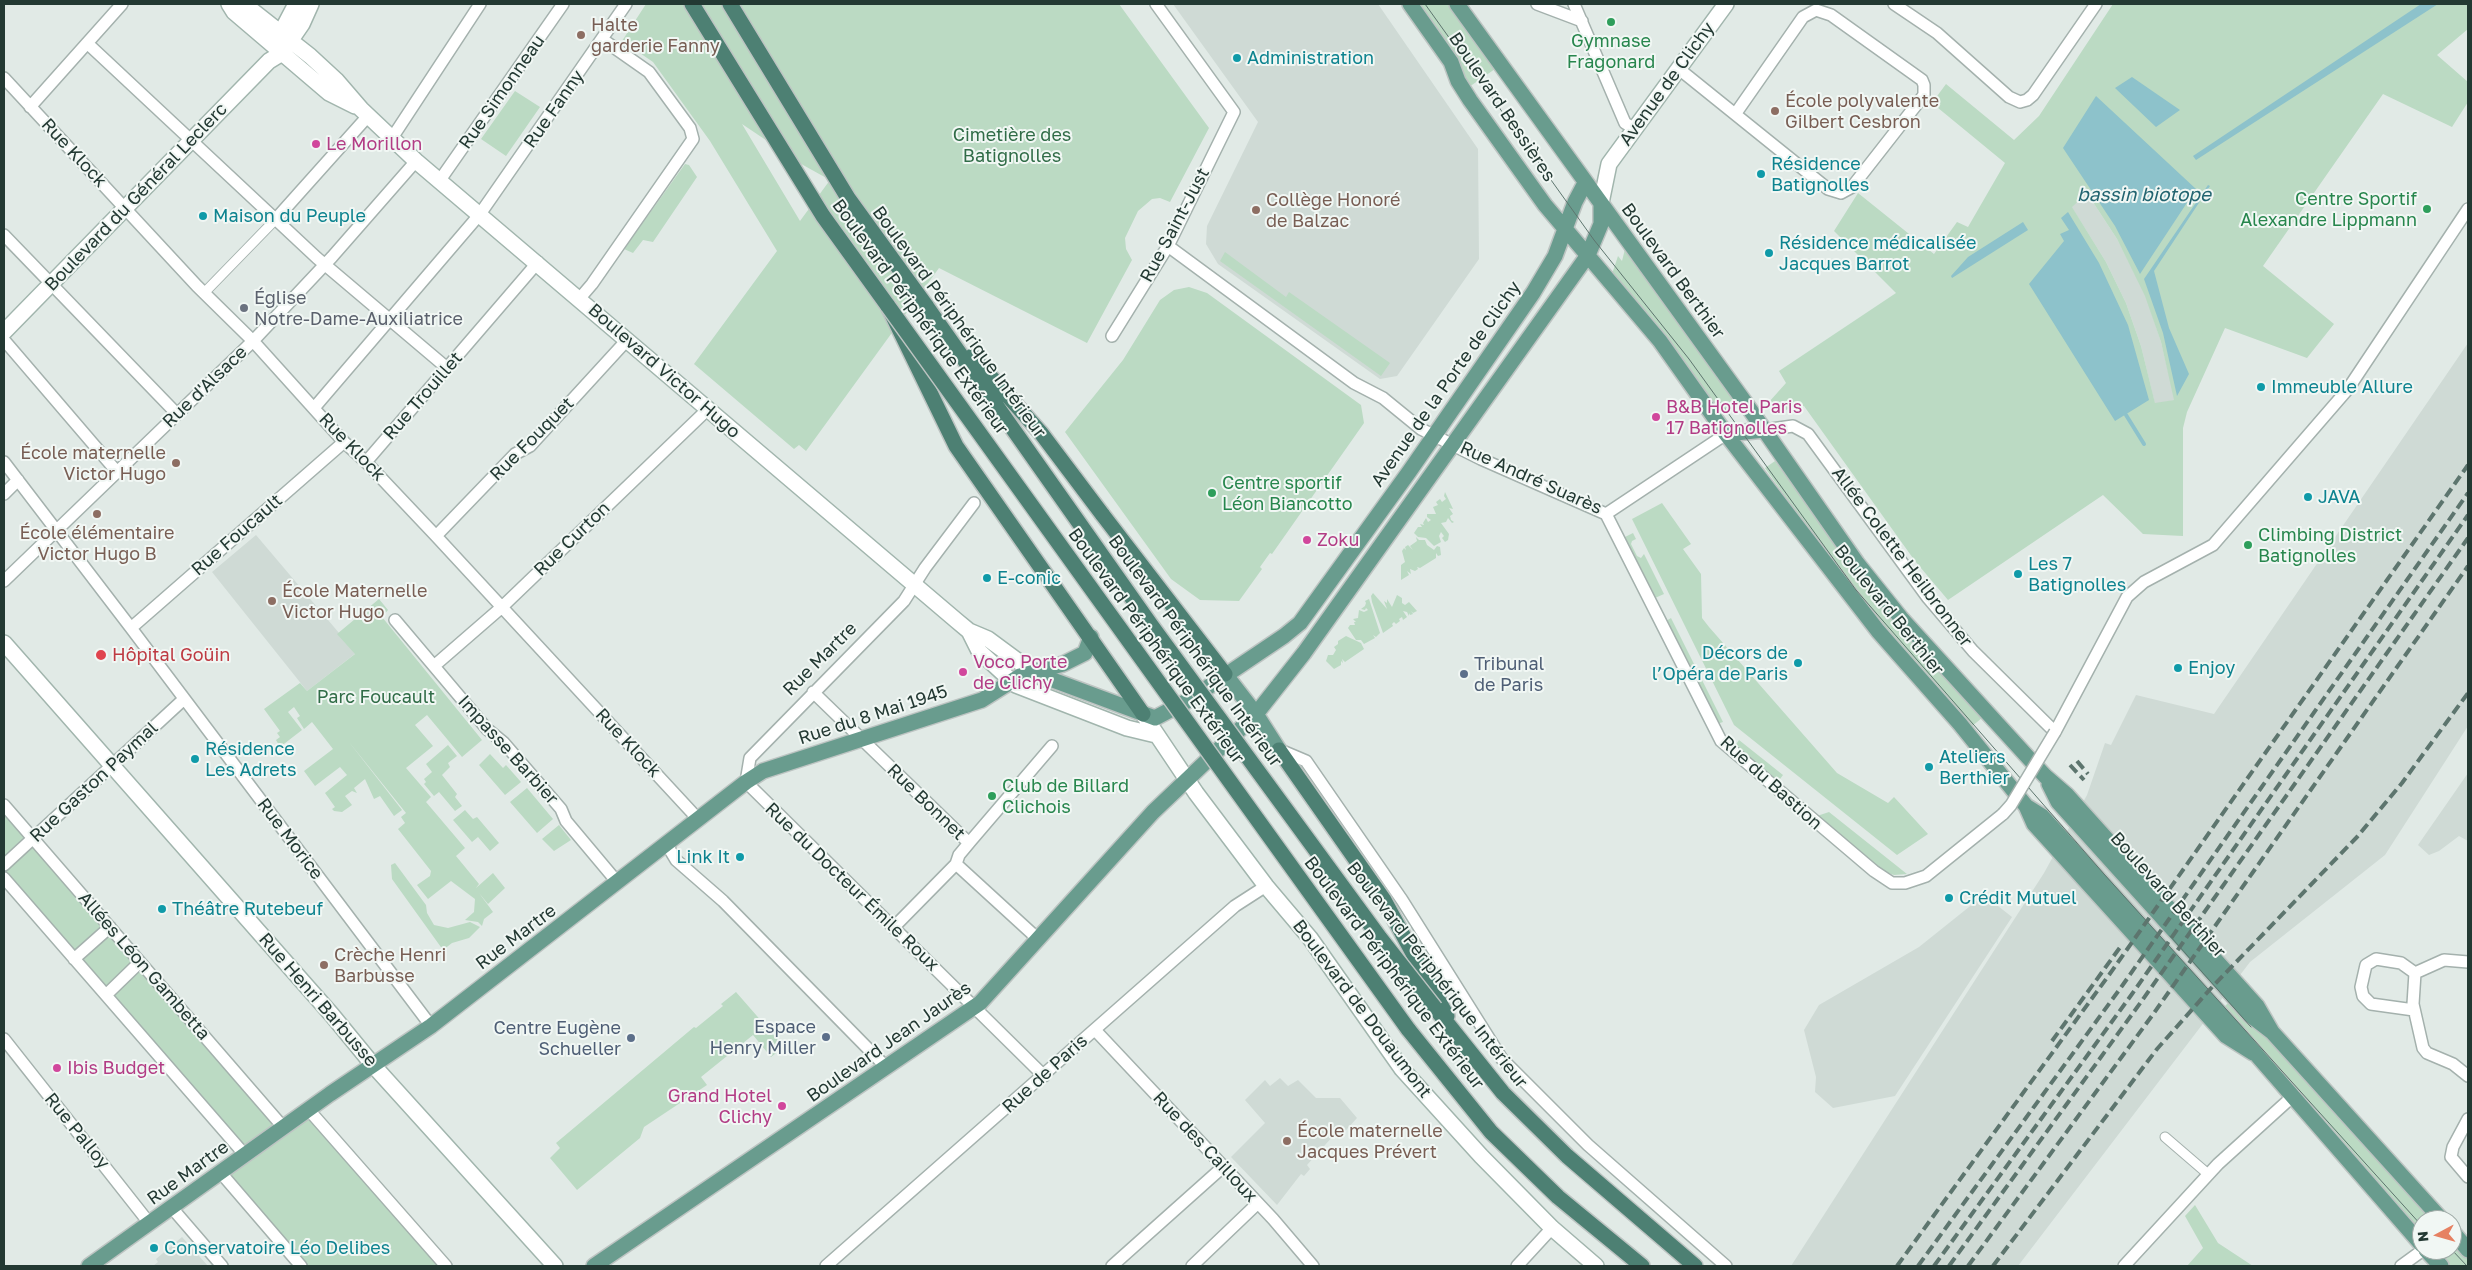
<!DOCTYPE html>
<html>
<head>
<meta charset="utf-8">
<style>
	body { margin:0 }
	#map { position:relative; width:2472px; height:1270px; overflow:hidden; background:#e1eae6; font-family:"Golos Text",sans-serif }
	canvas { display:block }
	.frame { position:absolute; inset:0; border:5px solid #233933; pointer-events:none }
	.north { position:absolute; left:2412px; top:1210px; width:50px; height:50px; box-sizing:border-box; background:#f1f7f4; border:1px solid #9faba7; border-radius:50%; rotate:264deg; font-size:14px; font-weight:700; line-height:20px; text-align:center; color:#233933 }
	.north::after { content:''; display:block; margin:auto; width:18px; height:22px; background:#e68162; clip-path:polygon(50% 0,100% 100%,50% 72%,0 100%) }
</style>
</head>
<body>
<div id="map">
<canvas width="2472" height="1270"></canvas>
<div class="frame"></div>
<div class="north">N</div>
</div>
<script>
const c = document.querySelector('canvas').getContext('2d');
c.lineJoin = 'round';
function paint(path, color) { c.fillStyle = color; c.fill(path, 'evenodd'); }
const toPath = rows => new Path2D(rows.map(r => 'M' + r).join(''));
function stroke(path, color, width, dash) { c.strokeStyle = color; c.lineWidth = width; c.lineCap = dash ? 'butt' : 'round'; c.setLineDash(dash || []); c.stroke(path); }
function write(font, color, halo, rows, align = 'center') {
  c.font = font + ' "Golos Text",sans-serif'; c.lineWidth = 4; c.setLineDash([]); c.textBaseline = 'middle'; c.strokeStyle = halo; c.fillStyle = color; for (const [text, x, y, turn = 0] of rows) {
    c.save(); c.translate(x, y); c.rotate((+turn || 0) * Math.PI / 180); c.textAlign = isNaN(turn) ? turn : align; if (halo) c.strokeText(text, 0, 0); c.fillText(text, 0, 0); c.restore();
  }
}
const built = toPath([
	[1173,4,1378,4,1478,149,1479,259,1397,376,1380,379,1218,264,1206,244,1207,226,1258,122],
	[2087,193,2117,239,2146,296,2161,342,2175,400,2155,404,2141,346,2126,303,2106,262,2071,206],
	[2468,343,2468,726,2385,855,2250,962,2018,1266,1791,1266,2044,873,2087,795,2105,743,2111,745,2136,695,2214,714],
	[256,535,356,653,307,691,212,572],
	[2468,773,2468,841,2459,836,2439,851,2429,855,2418,845],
	[1984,895,2012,917,1895,1096,1833,1108,1815,1092,1816,1077,1804,1030,1819,1005,1919,947],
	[1280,1078,1288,1086,1298,1080,1316,1098,1340,1098,1357,1118,1338,1139,1334,1135,1307,1165,1310,1169,1304,1176,1301,1174,1277,1205,1231,1157,1265,1123,1245,1100,1265,1080,1270,1086],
	[182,1237,208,1266,153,1266,158,1262,156,1259]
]);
const green = toPath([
	[646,4,1119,4,1209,128,1170,202,1160,198,1152,199,1138,211,1125,238,1126,249,1132,260,1087,343,939,268,806,451,799,445,794,449,694,364,777,251,710,141,653,62,622,41],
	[742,124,803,165,830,180,800,221],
	[1417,4,1448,4,1495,69,1469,87],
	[2113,4,2468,4,2468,29,2437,55,2468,82,2468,102,2452,127,2383,94,2263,266,2334,324,2307,358,2225,328,2187,412,2183,428,2183,536,2143,534,2103,495,1948,600,1915,561,1804,406,1776,412,1769,402,1786,383,1779,371,1896,293,1834,231,1858,193,1934,254,1957,222,1968,227,2005,163,1932,103,1946,84,2014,140,2039,116],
	[2087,193,2117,239,2145,296,2161,342,2174,400,2155,403,2141,346,2126,303,2106,262,2072,207],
	[515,91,540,107,506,156,481,139],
	[685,164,689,165,697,177,653,242,643,240,633,253,624,249],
	[1625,249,1735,402,1721,412,1665,336,1612,274,1618,256,1622,261],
	[1225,252,1286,297,1289,292,1390,363,1381,376,1220,261],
	[1189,287,1207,293,1361,405,1364,423,1272,554,1270,553,1260,567,1262,569,1239,601,1200,600,1171,579,1065,432,1123,360,1160,300,1174,290],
	[1775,461,1851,566,1982,718,1971,727,1884,629,1832,562,1765,468],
	[1445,492,1453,509,1449,508,1453,514,1450,516,1451,520,1454,522,1452,523,1448,518,1446,522,1441,523,1449,534,1448,540,1445,542,1442,538,1444,536,1441,532,1439,536,1441,542,1434,546,1426,538,1418,537,1414,533,1418,527,1422,527,1420,524,1424,525,1423,523,1426,518,1428,522,1431,520,1427,517,1427,514,1436,514,1433,507,1438,505,1436,502,1440,499,1442,502,1446,499,1444,496],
	[1662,503,1691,544,1683,549,1701,574,1702,618,1709,627,1837,773,1888,803,1894,797,1928,834,1897,855,1734,725,1632,519],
	[1633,533,1636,539,1632,541,1631,544,1637,556,1641,558,1644,554,1664,594,1655,598,1625,537],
	[1416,537,1419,540,1425,540,1427,545,1434,550,1437,546,1440,547,1441,555,1438,556,1436,553,1436,558,1420,568,1417,567,1418,569,1415,571,1410,569,1411,574,1407,571,1409,575,1401,580,1401,565,1405,562,1402,551,1404,548,1406,550,1405,547,1408,545,1413,550,1410,546,1417,541],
	[1373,593,1387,609,1384,601,1387,603,1387,599,1392,607,1397,595,1402,598,1402,603,1405,605,1409,602,1417,611,1413,613,1411,611,1413,614,1410,615,1409,613,1409,616,1407,612,1403,611,1407,617,1403,620,1402,617,1399,619,1400,621,1396,624,1394,622,1392,624,1393,626,1383,633,1372,602,1371,596],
	[379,599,388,610,382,617,482,740,462,757,427,715,415,725,433,746,406,768,431,797,426,802,465,848,456,856,479,884,476,888,493,873,505,888,488,904,479,893,493,912,484,919,482,926,478,922,465,920,474,912,475,899,451,881,428,899,417,885,430,876,431,871,398,829,405,823,401,817,406,813,349,742,402,810,394,816,380,796,374,799,365,779,354,788,357,793,352,791,345,796,352,805,342,812,334,811,332,809,335,807,325,793,347,775,340,767,315,786,304,771,333,749,312,722,304,729,297,718,300,716,294,707,288,712,302,730,280,747,276,740,280,737,277,733,280,731,264,709,300,683,307,691,355,654,337,634],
	[1369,599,1380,633,1376,637,1373,635,1375,638,1364,644,1361,640,1356,640,1348,628,1350,625,1355,625,1354,622,1356,622,1353,619,1358,618,1359,610,1364,612,1368,610,1366,608,1365,610,1361,609,1365,606,1366,603,1367,605,1365,601],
	[1671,618,1723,722,1717,724,1666,621],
	[1346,636,1361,643,1364,649,1345,662,1342,659,1343,663,1341,661,1341,665,1334,669,1326,661,1328,655,1333,655,1336,650,1334,647,1338,644,1338,641],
	[1739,740,1783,775,1777,783,1735,746],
	[448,745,457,756,448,763,450,767,442,775,457,794,455,797,462,806,455,811,439,792,434,796,424,784,426,782,424,779,432,772,426,764],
	[490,754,503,768,506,765,521,782,505,795,479,765],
	[527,788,553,819,537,833,510,802],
	[4,805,283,1126,308,1109,446,1266,301,1266,221,1173,245,1156,4,878],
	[465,810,473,819,477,817,499,843,490,851,478,837,472,842,453,820],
	[1829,812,1907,874,1894,875,1880,870,1817,816],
	[559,825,571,840,554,851,542,839],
	[395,863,426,905,427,913,434,925,448,928,470,922,480,927,469,938,452,943,443,950,392,879,391,865],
	[736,992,784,1047,771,1057,753,1035,701,1077,707,1085,644,1127,640,1138,577,1190,550,1158,560,1148,556,1143,694,1027,696,1028,723,1006,721,1004],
	[2231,1000,2270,1038,2434,1220,2422,1220,2422,1235,2221,1010],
	[2195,1205,2218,1243,2253,1266,2187,1266,2203,1248,2185,1216],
	[2452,1240,2468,1258,2468,1266,2450,1266,2435,1250,2452,1250]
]);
const water = toPath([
	[2421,4,2438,4,2196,160,2193,156],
	[2132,77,2180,110,2156,127,2115,88],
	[2096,96,2196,189,2140,274,2115,226,2063,148],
	[2208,185,2210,186,2154,271,2169,328,2189,374,2177,396,2163,333,2144,279],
	[2068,212,2099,263,2128,325,2149,400,2115,421,2029,284,2064,241,2060,234,2069,230,2061,218],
	[2023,222,2028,230,1952,278,1951,276,1968,257]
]);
const stream = toPath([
	[2126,415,2144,444]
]);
const pedestrian = toPath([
	[205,292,275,220],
	[2165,1137,2208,1174]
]);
const minor = toPath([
	[1537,4,1582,21],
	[1574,4,1625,123,1635,129],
	[1894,4,1937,33,2009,97,2020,102,2027,100,2033,95,2096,4],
	[87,43,317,258,447,368],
	[1679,69,1828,189,1841,193,1852,187,1924,95,1924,85,1922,80,1831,15,1816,10,1803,17,1736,113],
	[4,78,197,286,253,341,344,442,366,462,436,536,698,819],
	[30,107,122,4],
	[392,138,480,4],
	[440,180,563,4],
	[275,220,368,116],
	[4,235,176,413],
	[1168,246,1354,383,1383,398,1421,429,1481,459,1606,514],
	[580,298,592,284,693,139,690,128,649,72,602,39],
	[1112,336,1168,246,1234,112,1156,4],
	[4,340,118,473],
	[314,408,480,214,626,4],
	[1764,430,1793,426,1808,434,1928,598,1973,651,2055,732,2127,597,2144,582,2213,545,2348,389,2468,209],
	[4,462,131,628,431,1026],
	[366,462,538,262],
	[4,494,18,480],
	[974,503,925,568,904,601,750,758,746,782,1044,1076],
	[1606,514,1721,741,1874,871,1892,883,1905,883,1926,876,2003,814],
	[1606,514,1726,434],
	[436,536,515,454,530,446,627,340],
	[4,581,253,341,332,257,416,161],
	[395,620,487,729,504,743,561,809,566,821,618,883],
	[131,628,344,442],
	[434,666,502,607,708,409],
	[813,692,969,843,1052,746],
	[1280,750,1306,761,1402,900,1502,1059,1588,1145,1726,1266],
	[4,805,283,1127],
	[667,845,676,860,723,901,887,1068],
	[956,864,1038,939],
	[4,865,184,699],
	[4,878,245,1155],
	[894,927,956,864,959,855,969,843],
	[74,959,110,927],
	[2415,973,2413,1004,2423,1048,2427,1053,2453,1064,2468,1076],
	[2415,973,2444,960,2468,962],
	[106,995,140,962],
	[2414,1010,2371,1004,2363,996,2361,987,2366,965,2376,959,2401,963,2415,973],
	[1095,1030,1273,1219,1313,1266],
	[4,1039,150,1224],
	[308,1109,446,1266],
	[2468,1119,2453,1147,2451,1157,2468,1177],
	[221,1173,301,1266],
	[172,1208,222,1266],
	[826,1266,1235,906,1266,886],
	[1112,1266,1224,1166],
	[1192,1266,1258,1203],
	[1517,1266,1552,1228],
	[2124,1266,2218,1164,2292,1097],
	[2401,1266,2423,1250]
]);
const secondary = toPath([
	[229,4,234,12,329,93,355,106],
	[244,4,310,56,336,80,361,109,416,161,957,621,969,631,988,639,1034,673],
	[277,40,296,4],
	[1601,203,1609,164,1726,4],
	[4,332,269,61,282,53,302,24,311,4],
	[969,631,979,651,1016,685,1127,728,1156,735],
	[4,643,332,1015,373,1065,555,1266],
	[1143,714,1196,793,1266,886,1310,938,1402,1069,1481,1156,1552,1228,1596,1266]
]);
const primary = toPath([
	[1410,4,1451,62,1458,81,1470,100,1545,205,1660,341,1726,434,1878,631,1960,724,2026,806,2034,824,2226,1036,2253,1053],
	[1457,4,1744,401,1857,563,1901,618,2045,776,2067,795,2257,1006,2272,1032],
	[1726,434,1764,430],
	[1034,673,1155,718,1189,700,1284,636,1300,623,1409,472,1533,293,1555,256,1575,202,1585,183],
	[1225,674,1256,714,1279,750],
	[2049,784,2058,802,2250,1015,2272,1032,2442,1220],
	[2026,806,2042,816,2235,1030,2422,1245],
	[2452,1231,2468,1250],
	[2426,1250,2441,1266],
	[89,1266,330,1094,431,1026,746,782,763,771,982,700,1020,676,1063,664,1085,653,1091,637],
	[594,1266,980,1003,1153,812,1256,714,1304,653,1588,255,1601,224,1601,203]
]);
const trunk = toPath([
	[692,4,823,216,888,306,956,446,1143,714],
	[730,4,848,198,927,307],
	[1102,514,1225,674],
	[1279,750,1384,900,1447,1016],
	[1435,1008,1503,1093,1567,1156,1695,1266],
	[1408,1029,1491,1132,1558,1197,1642,1266]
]);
const tram = toPath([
	[1425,4,1594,240,1689,359,1856,590,2104,874,2422,1226],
	[2170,936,2251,1027],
	[2452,1250,2467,1266]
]);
const rail = toPath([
	[2077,761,2088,774],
	[2070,765,2084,780],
	[2052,1041,2121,946],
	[1897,1266,2109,975,2468,465],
	[1918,1266,2122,986,2468,493],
	[1934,1266,2132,994,2468,515],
	[1949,1266,2141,1002,2468,538],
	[1968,1266,2154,1013,2468,566],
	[1993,1266,2157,1049,2213,986,2357,837,2402,783,2468,693]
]);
const minorBridge = toPath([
	[2003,814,2011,805,2055,732]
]);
const trunkBridge = toPath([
	[888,306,1408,1029],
	[927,307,1151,625,1380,938,1435,1008],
	[972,356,1041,433,1102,514]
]);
const markers = [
	[1611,22,5,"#2e9e5b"],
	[581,35,5,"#8d6e63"],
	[1237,58,5,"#0f9aa8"],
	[1775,111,5,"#8d6e63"],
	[316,144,5,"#d1479c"],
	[1761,174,5,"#0f9aa8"],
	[2427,209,5,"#2e9e5b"],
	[1256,210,5,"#8d6e63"],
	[203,216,5,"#0f9aa8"],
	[1769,253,5,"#0f9aa8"],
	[244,308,5,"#6b7280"],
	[2261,387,5,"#0f9aa8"],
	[1656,417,5,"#d1479c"],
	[176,463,5,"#8d6e63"],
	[1212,493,5,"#2e9e5b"],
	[2308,497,5,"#0f9aa8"],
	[97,514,5,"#8d6e63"],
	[1307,540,5,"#d1479c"],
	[2248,545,5,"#2e9e5b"],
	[2018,574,5,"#0f9aa8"],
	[987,578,5,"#0f9aa8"],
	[272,601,5,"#8d6e63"],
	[101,655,6,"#e0444e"],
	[1798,663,5,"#0f9aa8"],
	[2178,668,5,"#0f9aa8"],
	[963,672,5,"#d1479c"],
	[1464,674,5,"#5c6f8a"],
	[195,759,5,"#0f9aa8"],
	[1929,767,5,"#0f9aa8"],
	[992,796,5,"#2e9e5b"],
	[740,857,5,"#0f9aa8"],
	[1949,898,5,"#0f9aa8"],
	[162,909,5,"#0f9aa8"],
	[324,965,5,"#8d6e63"],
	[826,1037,5,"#5c6f8a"],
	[631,1038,5,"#5c6f8a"],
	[57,1068,5,"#d1479c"],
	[782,1106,5,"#d1479c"],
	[1287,1141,5,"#8d6e63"],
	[154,1248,5,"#0f9aa8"]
];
const educationNames = [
	["Halte",591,25],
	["garderie Fanny",591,46],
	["École polyvalente",1785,101],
	["Gilbert Cesbron",1785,122],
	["Collège Honoré",1266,200],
	["de Balzac",1266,221],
	["École maternelle",166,453,"right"],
	["Victor Hugo",166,474,"right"],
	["École élémentaire",97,533,"center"],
	["Victor Hugo B",97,554,"center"],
	["École Maternelle",282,591],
	["Victor Hugo",282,612],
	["Crèche Henri",334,955],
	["Barbusse",334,976],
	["École maternelle",1297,1131],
	["Jacques Prévert",1297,1152]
];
const leisureNames = [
	["Gymnase",1611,41,"center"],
	["Fragonard",1611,62,"center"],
	["Centre Sportif",2417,199,"right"],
	["Alexandre Lippmann",2417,220,"right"],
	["Centre sportif",1222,483],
	["Léon Biancotto",1222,504],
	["Climbing District",2258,535],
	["Batignolles",2258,556],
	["Club de Billard",1002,786],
	["Clichois",1002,807]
];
const cultureNames = [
	["Administration",1247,58],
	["Résidence",1771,164],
	["Batignolles",1771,185],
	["Maison du Peuple",213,216],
	["Résidence médicalisée",1779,243],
	["Jacques Barrot",1779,264],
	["Immeuble Allure",2271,387],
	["JAVA",2318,497],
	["Les 7",2028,564],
	["Batignolles",2028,585],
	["E-conic",997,578],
	["Décors de",1788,653,"right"],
	["l’Opéra de Paris",1788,674,"right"],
	["Enjoy",2188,668],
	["Résidence",205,749],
	["Les Adrets",205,770],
	["Ateliers",1939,757],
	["Berthier",1939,778],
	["Link It",730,857,"right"],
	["Crédit Mutuel",1959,898],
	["Théâtre Rutebeuf",172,909],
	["Conservatoire Léo Delibes",164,1248]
];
const streetNames = [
	["Avenue de Clichy",1667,84,-54],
	["Rue Simonneau",502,92,-55],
	["Boulevard Bessières",1502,107,56],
	["Rue Fanny",554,109,-55],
	["Rue Klock",74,153,47],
	["Boulevard du Général Leclerc",136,197,-46],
	["Rue Saint-Just",1175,225,-62],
	["Boulevard Berthier",1673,271,54],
	["Boulevard Périphérique Extérieur",920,317,54],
	["Boulevard Périphérique Intérieur",959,322,54],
	["Boulevard Victor Hugo",664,371,41],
	["Avenue de la Porte de Clichy",1446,384,-55],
	["Rue d'Alsace",205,387,-44],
	["Rue Trouillet",423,396,-49],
	["Rue Fouquet",532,439,-45],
	["Rue Klock",352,447,46],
	["Rue André Suarès",1531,478,24],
	["Rue Foucault",237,535,-41],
	["Rue Curton",572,539,-44],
	["Allée Colette Heilbronner",1902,557,53],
	["Boulevard Berthier",1889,610,51],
	["Boulevard Périphérique Extérieur",1156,646,54],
	["Boulevard Périphérique Intérieur",1195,651,54],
	["Rue Martre",820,659,-45],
	["Rue du 8 Mai 1945",873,715,-18],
	["Rue Klock",628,743,47],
	["Impasse Barbier",508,750,48],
	["Rue Gaston Paymal",94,782,-43],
	["Rue du Bastion",1771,783,42],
	["Rue Bonnet",926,802,44],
	["Rue Morice",290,839,53],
	["Rue du Docteur Émile Roux",852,887,44],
	["Boulevard Berthier",2168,895,48],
	["Rue Martre",516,937,-37],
	["Allées Léon Gambetta",144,966,49],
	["Boulevard Périphérique Extérieur",1394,973,53],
	["Boulevard Périphérique Intérieur",1437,975,52],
	["Rue Henri Barbusse",318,1000,49],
	["Boulevard de Douaumont",1362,1009,53],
	["Boulevard Jean Jaurès",889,1042,-35],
	["Rue de Paris",1045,1074,-42],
	["Rue Palloy",77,1131,51],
	["Rue des Cailloux",1205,1147,47],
	["Rue Martre",188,1173,-36]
];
const parkNames = [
	["Cimetière des",1012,135],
	["Batignolles",1012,156],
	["Parc Foucault",376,697]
];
const hotelNames = [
	["Le Morillon",326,144],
	["B&B Hotel Paris",1666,407],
	["17 Batignolles",1666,428],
	["Zoku",1317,540],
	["Voco Porte",973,662],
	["de Clichy",973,683],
	["Ibis Budget",67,1068],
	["Grand Hotel",772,1096,"right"],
	["Clichy",772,1117,"right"]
];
const worshipNames = [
	["Église",254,298],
	["Notre-Dame-Auxiliatrice",254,319]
];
const healthNames = [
	["Hôpital Goüin",112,655]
];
const serviceNames = [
	["Tribunal",1474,664,"left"],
	["de Paris",1474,685,"left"],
	["Espace",816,1027],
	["Henry Miller",816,1048],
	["Centre Eugène",621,1028],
	["Schueller",621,1049]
];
const waterNames = [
	["bassin biotope",2144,195]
];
paint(built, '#cfdad5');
paint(green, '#bbdac3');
paint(water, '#8dc2cb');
stroke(stream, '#8dc2cb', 4);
stroke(pedestrian, '#a4b1ad', 11);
stroke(minor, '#a4b1ad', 14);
stroke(secondary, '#a1b5ad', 18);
stroke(primary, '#bdc4c2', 18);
stroke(trunk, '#bdc4c2', 18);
stroke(pedestrian, '#fff', 9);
stroke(minor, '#fff', 11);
stroke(secondary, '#fff', 15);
stroke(primary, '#699c8e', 15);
stroke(trunk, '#4d8073', 15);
stroke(tram, '#5d756e', 1);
stroke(rail, '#5d756e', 4, [10, 5]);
stroke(minorBridge, '#a4b1ad', 14, []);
stroke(trunkBridge, '#bdc4c2', 18, []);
stroke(minorBridge, '#fff', 11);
stroke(trunkBridge, '#4d8073', 15);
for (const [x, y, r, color] of markers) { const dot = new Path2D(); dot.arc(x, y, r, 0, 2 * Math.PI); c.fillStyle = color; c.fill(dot); stroke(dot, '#f1f7f4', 2); }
write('18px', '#785e54', '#f1f7f4', educationNames, 'left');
write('18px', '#27864d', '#f1f7f4', leisureNames, 'left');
write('18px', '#0d838f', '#f1f7f4', cultureNames, 'left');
write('18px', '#233933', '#f1f7f4', streetNames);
write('18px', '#306c47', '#f1f7f4', parkNames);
write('18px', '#b23c85', '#f1f7f4', hotelNames, 'left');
write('18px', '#5b616d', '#f1f7f4', worshipNames, 'left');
write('18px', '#be3a42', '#f1f7f4', healthNames, 'left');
write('18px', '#4e5e75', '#f1f7f4', serviceNames, 'right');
write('italic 19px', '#226470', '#f1f7f4', waterNames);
</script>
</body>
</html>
